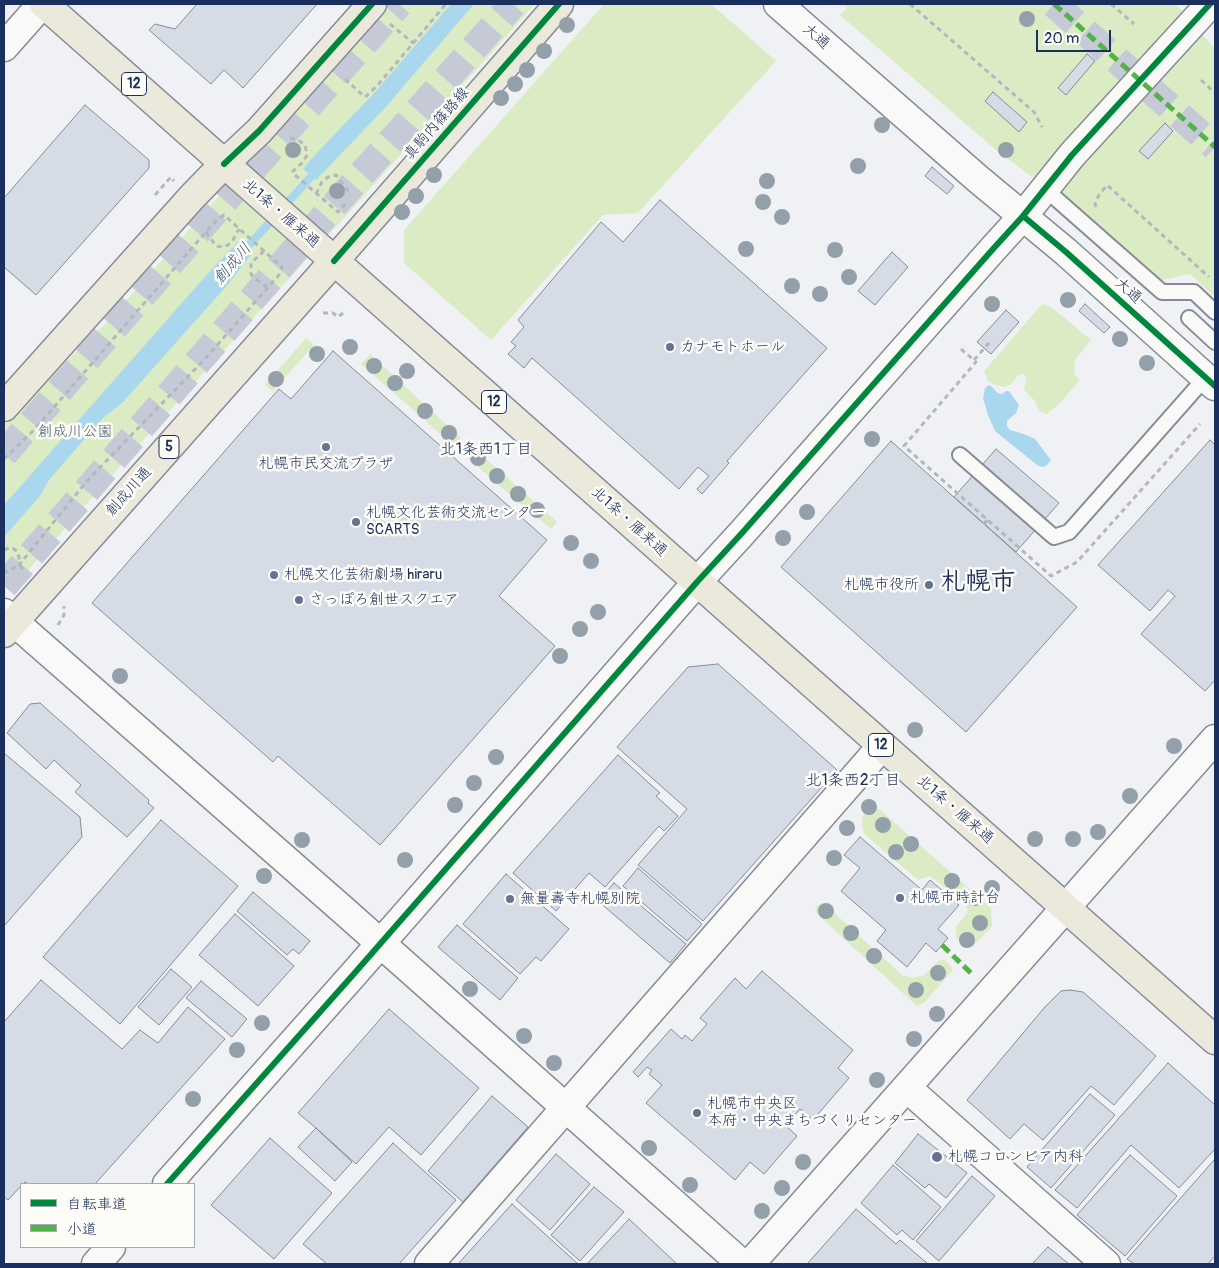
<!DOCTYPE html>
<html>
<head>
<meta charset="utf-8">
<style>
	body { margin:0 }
	#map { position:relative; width:1219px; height:1268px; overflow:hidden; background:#eff1f4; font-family:Pangolin,"Klee One",sans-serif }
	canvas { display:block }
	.frame { position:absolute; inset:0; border:5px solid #1b2f5e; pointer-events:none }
	.legend { position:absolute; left:20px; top:1183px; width:175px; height:65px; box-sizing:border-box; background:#fdfcf7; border:1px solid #a3aaba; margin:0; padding:6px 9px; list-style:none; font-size:15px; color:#1b2f5e }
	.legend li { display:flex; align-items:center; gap:10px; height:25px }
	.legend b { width:25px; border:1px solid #a3aaba }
	.scale { position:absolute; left:1036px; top:30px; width:75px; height:22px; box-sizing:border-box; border:2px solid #1b2f5e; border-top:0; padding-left:6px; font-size:15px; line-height:18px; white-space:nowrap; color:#1b2f5e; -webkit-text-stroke:4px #fdfcf7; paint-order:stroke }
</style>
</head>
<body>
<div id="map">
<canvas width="1219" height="1268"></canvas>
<div class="frame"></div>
<ul class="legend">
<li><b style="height:6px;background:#00873e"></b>自転車道</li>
<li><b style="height:6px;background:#55b248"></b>小道</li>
</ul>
<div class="scale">20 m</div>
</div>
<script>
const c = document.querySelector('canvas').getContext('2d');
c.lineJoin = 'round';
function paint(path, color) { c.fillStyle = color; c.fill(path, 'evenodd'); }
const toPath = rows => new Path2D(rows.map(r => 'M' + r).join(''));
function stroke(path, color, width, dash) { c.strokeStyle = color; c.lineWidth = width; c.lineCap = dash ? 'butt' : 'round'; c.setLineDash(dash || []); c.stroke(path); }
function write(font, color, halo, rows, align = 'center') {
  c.font = font + ' Pangolin,"Klee One",sans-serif'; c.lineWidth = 5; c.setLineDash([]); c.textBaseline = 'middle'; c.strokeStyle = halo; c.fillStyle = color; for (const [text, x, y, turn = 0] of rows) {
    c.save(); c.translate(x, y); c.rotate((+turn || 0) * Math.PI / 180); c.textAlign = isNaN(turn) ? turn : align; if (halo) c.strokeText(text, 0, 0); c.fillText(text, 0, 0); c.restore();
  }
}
const green = toPath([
	[390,4,535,4,345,217,161,420,22,577,4,580,4,427,37,390,104,325],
	[604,4,711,4,776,61,638,213,603,215,491,340,404,263,404,230],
	[842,4,1176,4,1215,49,1215,297,1190,274,1157,281,1087,218,996,150,840,15,847,8],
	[1042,304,1050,306,1091,340,1075,360,1074,374,1080,380,1060,403,1047,414,1039,411,1035,401,1025,391,1024,387,1027,378,1023,374,1017,376,1012,384,1005,387,996,385,988,381,984,371],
	[306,338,314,345,273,391,265,385],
	[370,354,461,438,454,446,361,364],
	[476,450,557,522,551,529,526,507,525,508,469,459],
	[870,808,879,809,991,908,992,926,973,946,965,945,956,937,956,927,968,912,966,905,930,876,918,880,864,834,862,825,862,818],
	[820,903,828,907,902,975,913,978,925,975,938,961,943,959,952,967,953,970,924,1003,917,1006,817,914,815,908]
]);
const water = toPath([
	[451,4,474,4,384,109,316,180,303,169,313,157,377,90],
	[240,240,253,252,230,282,123,402,103,418,49,480,40,496,4,537,4,505,210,271],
	[989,385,992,387,998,393,1002,394,1006,391,1009,391,1019,405,1016,413,1007,421,1007,426,1010,430,1024,434,1035,439,1051,460,1046,466,1042,467,1037,465,995,431,988,415,983,398,985,388]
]);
const stream = toPath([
	[242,253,318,169]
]);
const building = toPath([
	[197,4,317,4,243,88,224,70,211,84,149,30,155,24,175,29,197,4],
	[1087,54,1095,61,1066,95,1058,88,1087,54],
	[993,92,1027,122,1019,132,985,101,993,92],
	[85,105,149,160,149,168,36,295,4,267,4,198,85,105],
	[1165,123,1173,131,1148,159,1139,151,1165,123],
	[932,167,954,186,947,194,925,176,932,167],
	[660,200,827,348,727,461,729,463,702,494,697,489,709,476,698,467,679,489,532,358,524,368,508,354,516,346,511,342,524,327,518,320,601,222,623,242,660,200],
	[892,252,908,267,875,305,858,291,892,252],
	[1085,304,1110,327,1104,333,1079,311,1085,304],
	[1006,310,1019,322,991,354,977,342,1006,310],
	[333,351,547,540,499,596,555,646,380,845,278,756,273,762,92,603,279,389,291,399,333,351],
	[1210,440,1215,445,1215,680,1205,691,1141,634,1175,596,1168,590,1150,611,1098,565,1210,440],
	[891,441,1077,607,966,732,781,567,891,441],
	[996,449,1059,503,1016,552,954,497,996,449],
	[718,664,837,770,703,921,638,865,687,809,617,747,688,667,718,664],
	[40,703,149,800,148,803,154,808,127,837,75,792,81,785,54,760,46,769,7,733,30,704,40,703],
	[4,753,80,817,82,837,4,926,4,753],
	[618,755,660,793,656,796,678,816,664,831,659,826,605,887,589,873,556,911,513,873,618,755],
	[161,820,238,886,120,1024,43,957,161,820],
	[860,837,922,890,930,880,959,905,938,929,948,938,936,952,926,943,907,967,877,941,886,930,841,891,860,868,844,855,860,837],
	[638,868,702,924,687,941,623,886,638,868],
	[506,874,569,929,541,961,536,957,520,974,463,924,506,874],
	[614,883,686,944,670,963,598,901,614,883],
	[253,892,310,941,299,954,293,949,287,955,237,911,253,892],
	[235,914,294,966,258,1006,199,955,235,914],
	[457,925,518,978,500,1000,438,947,457,925],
	[171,969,192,987,159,1025,138,1007,171,969],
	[762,971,853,1050,838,1068,849,1078,813,1120,800,1109,786,1126,797,1136,764,1174,750,1162,735,1180,646,1103,662,1085,649,1074,652,1070,647,1067,638,1077,633,1072,671,1029,682,1039,685,1035,692,1041,707,1024,700,1018,735,978,746,989,762,971],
	[41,980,122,1049,140,1030,158,1043,188,1007,225,1039,95,1184,28,1184,25,1182,23,1184,21,1184,21,1186,8,1200,4,1197,4,1022,41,980],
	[201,981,247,1019,232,1037,186,998,201,981],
	[1070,990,1083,992,1156,1056,1114,1105,1091,1086,1043,1140,1024,1124,1010,1139,967,1100,1044,1008,1061,991,1070,990],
	[389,1009,479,1088,421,1155,389,1127,356,1164,316,1128,298,1113,389,1009],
	[1168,1063,1215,1105,1215,1149,1179,1188,1131,1145,1077,1208,1055,1190,1168,1063],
	[1090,1094,1115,1115,1051,1188,1027,1167,1090,1094],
	[492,1096,528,1127,463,1202,428,1171,492,1096],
	[316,1128,352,1162,335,1181,298,1147,316,1128],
	[918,1134,967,1173,946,1198,929,1184,925,1188,895,1163,918,1134],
	[270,1138,332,1193,274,1259,211,1205,270,1138],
	[393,1143,456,1200,399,1264,327,1264,303,1244,393,1143],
	[556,1154,590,1184,550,1230,516,1200,556,1154],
	[1130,1155,1177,1196,1125,1256,1077,1215,1130,1155],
	[1215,1159,1215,1256,1208,1264,1134,1264,1127,1259,1215,1159],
	[893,1165,941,1207,913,1240,902,1230,897,1235,861,1203,893,1165],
	[972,1176,995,1196,939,1261,916,1241,972,1176],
	[594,1187,624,1212,580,1261,551,1235,594,1187],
	[512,1204,578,1264,458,1264,512,1204],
	[856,1209,896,1244,900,1240,928,1264,807,1264,856,1209],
	[629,1219,677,1264,587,1264,629,1219],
	[1048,1247,1069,1264,1032,1264,1048,1247]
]);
const streetTunnel = toPath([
	[1054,4,1215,147]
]);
const secondaryTunnel = toPath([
	[4,454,242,181,399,4],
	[4,586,306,237,513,4]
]);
const path = toPath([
	[910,4,1034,112,1042,127],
	[1111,4,1134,24],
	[390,24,413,43],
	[345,79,365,97,377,86,446,4],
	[1201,80,1215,93],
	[290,138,298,140,305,145,307,155,303,162,292,172],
	[295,175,338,212,344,205,347,207],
	[316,194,322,182,328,177,336,175,349,192],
	[155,195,171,177,174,181],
	[1096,207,1095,204,1099,195,1107,185,1209,277],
	[206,232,216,246,222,247,228,245,233,240,239,229],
	[264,251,251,263,251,274,254,278,268,288],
	[323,313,333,313,338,317,343,313],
	[961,349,976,362,904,446,1051,576,1077,562,1200,424],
	[974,360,990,342],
	[4,459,36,428,205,233,217,220,224,215,282,267,279,275,203,361,87,481,19,565],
	[984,524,987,520],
	[4,550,9,548,14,549,18,552,19,558,19,564],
	[4,570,6,572,19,565,25,571],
	[58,625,64,615,64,606]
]);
const lane = toPath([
	[1045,189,1162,292,1194,292,1215,312],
	[1189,318,1215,342],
	[960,455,1054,537,1069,532,1206,377]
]);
const street = toPath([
	[4,47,42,4],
	[907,1088,1106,1264],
	[429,1264,882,746]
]);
const secondary = toPath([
	[778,4,978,179,1066,252,1215,386],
	[4,613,343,910,742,1264],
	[167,1184,352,976,697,582,742,533,993,249,1023,216,1072,155,1210,4],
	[96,1264,111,1247],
	[750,1264,1215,739]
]);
const primary = toPath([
	[224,164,259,131,372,4],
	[334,261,559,4]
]);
const highway = toPath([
	[44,4,1215,1040],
	[4,407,192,197,224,164],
	[4,633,334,261]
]);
const quiet = toPath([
	[1054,4,1215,147],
	[942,945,974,976]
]);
const cycleway = toPath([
	[224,164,259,131,372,4],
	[1023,216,1066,252,1215,386],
	[334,261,559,4],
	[167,1184,352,976,697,582,742,533,993,249,1023,216,1072,155,1210,4]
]);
const trees = [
	[1027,19],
	[567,25],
	[544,51],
	[527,70],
	[515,84],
	[501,98],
	[882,125],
	[293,150],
	[1006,150],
	[858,166],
	[434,175],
	[767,181],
	[337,191],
	[416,196],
	[763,202],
	[402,212],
	[782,217],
	[746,249],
	[835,250],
	[849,277],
	[792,286],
	[820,294],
	[1068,300],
	[992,304],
	[1120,339],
	[350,347],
	[317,354],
	[1147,363],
	[374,366],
	[407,371],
	[276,379],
	[395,383],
	[425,411],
	[449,433],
	[872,439],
	[478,458],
	[497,476],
	[518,494],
	[537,510],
	[807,512],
	[783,538],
	[571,543],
	[591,561],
	[598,612],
	[580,629],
	[560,656],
	[120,676],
	[915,730],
	[1174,746],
	[496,757],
	[474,783],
	[1130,796],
	[455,805],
	[869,807],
	[883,825],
	[847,828],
	[1098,832],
	[1035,839],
	[1073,839],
	[302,840],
	[911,844],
	[896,852],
	[834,858],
	[405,860],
	[264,876],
	[952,881],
	[992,888],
	[975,898],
	[826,911],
	[980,923],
	[851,933],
	[967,940],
	[874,956],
	[938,973],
	[470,989],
	[916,990],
	[937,1014],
	[262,1023],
	[524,1036],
	[914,1039],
	[237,1050],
	[554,1063],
	[877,1080],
	[193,1099],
	[649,1148],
	[803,1162],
	[690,1185],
	[782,1188],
	[762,1211]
];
const markers = [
	[670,347,5,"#657392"],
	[326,447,5,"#657392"],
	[356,522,5,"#657392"],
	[274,575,5,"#657392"],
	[929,585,5,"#657392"],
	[299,600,5,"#657392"],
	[900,898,5,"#657392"],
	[510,899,5,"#657392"],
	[697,1113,5,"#657392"],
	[937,1157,6,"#657392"]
];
const shields = [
	[134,84,25],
	[494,402,25],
	[169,447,20],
	[881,745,25]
];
const shieldNames = [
	["12",134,84],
	["12",494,402],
	["5",169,447],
	["12",881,745]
];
const streetNames = [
	["大通",816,37,41],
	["真駒内篠路線",437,124,-49],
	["北1条・雁来通",281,214,41],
	["大通",1128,291,42],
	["創成川通",129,492,-48],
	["北1条・雁来通",629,522,42],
	["北1条・雁来通",955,810,41]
];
const poiNames = [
	["カナモトホール",680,347],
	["札幌市民交流プラザ",326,464,"center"],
	["札幌文化芸術交流センター",366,513],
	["SCARTS",366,530],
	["札幌文化芸術劇場 hiraru",284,575],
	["札幌市役所",919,585,"right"],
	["さっぽろ創世スクエア",309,600],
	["札幌市時計台",910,898],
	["無量壽寺札幌別院",520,899],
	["札幌市中央区",707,1104],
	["本府・中央まちづくりセンター",707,1121],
	["札幌コロンビア内科",948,1157]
];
const parkNames = [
	["創成川公園",75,432]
];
const waterNames = [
	["創成川",233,264,-49]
];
const neighbourhoodNames = [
	["北1条西1丁目",486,450],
	["北1条西2丁目",853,781]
];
const townNames = [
	["札幌市",978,583]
];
paint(green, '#dbecc5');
paint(water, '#a9d7ee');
stroke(stream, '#a9d7ee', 8);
paint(building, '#d6dce6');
stroke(building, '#868b95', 1);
stroke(streetTunnel, '#c5cad6', 28, [28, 14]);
stroke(secondaryTunnel, '#c5cad6', 28, [28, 14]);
stroke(lane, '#868b95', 18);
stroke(street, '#868b95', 31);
stroke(secondary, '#868b95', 31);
stroke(primary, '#868b95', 31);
stroke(highway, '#868b95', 31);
stroke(path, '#b4b7bd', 3, [5, 4]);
stroke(lane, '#f9faf8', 14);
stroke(street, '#f9faf8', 28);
stroke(secondary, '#f9faf8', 28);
stroke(primary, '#ebe8dc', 28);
stroke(highway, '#ebe8dc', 28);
stroke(quiet, '#55b248', 5, [10, 5]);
stroke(cycleway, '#00873e', 6);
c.fillStyle = '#93a0aa';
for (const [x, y] of trees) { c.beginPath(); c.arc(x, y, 8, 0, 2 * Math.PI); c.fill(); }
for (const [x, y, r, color] of markers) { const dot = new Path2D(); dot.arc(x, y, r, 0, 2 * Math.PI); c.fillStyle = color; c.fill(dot); stroke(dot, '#fdfcf7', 2); }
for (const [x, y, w] of shields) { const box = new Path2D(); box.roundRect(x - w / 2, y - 11.5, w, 23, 4); c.fillStyle = '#fdfcf7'; c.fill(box); stroke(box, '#1b2f5e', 1); }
write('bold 14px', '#1b2f5e', null, shieldNames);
write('15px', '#1b2f5e', '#fdfcf7', streetNames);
write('15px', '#1b2f5e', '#fdfcf7', poiNames, 'left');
write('15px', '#475d6e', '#fdfcf7', parkNames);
write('italic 16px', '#375682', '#fdfcf7', waterNames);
write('16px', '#1b2f5e', '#fdfcf7', neighbourhoodNames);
write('bold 25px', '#1b2f5e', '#fdfcf7', townNames);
</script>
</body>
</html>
